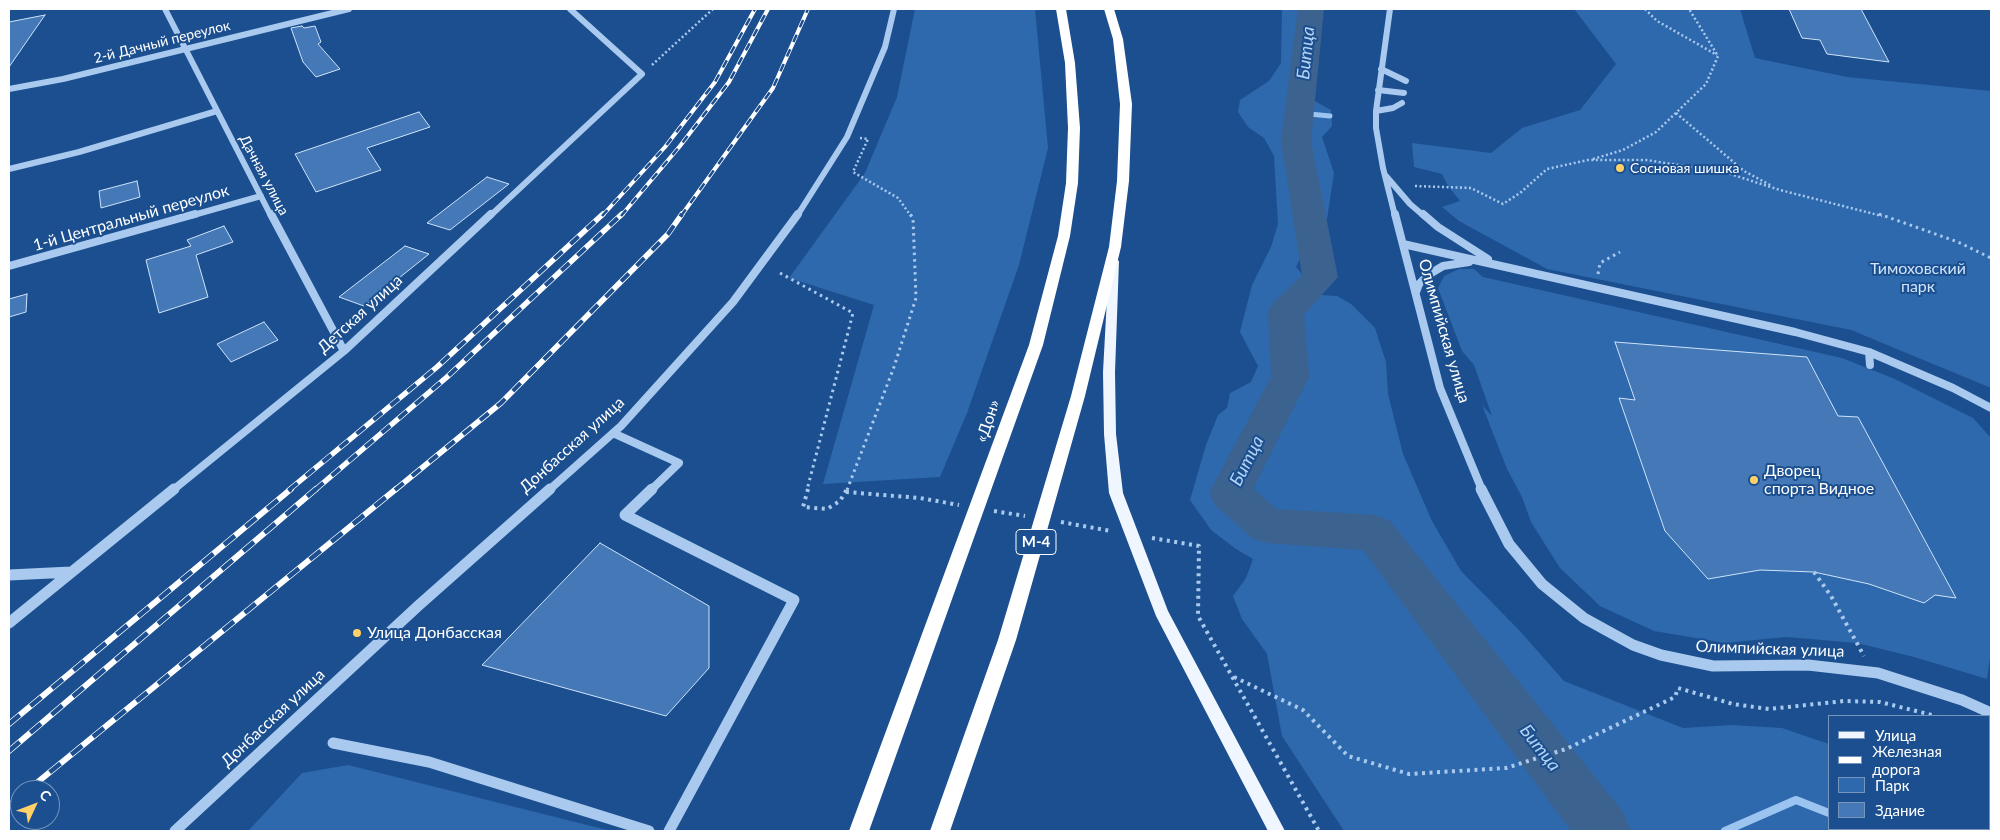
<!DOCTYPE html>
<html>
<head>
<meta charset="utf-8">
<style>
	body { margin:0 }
	#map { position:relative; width:2000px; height:840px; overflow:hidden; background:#1b4f8f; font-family:Lato,sans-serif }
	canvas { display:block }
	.frame { position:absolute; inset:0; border:10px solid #fff; pointer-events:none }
	.legend { position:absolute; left:1828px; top:715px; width:162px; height:115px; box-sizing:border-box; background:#1b4f8f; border:1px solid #7695bc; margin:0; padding:6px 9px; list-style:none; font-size:15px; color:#fff }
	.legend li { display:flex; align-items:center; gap:10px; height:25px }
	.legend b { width:25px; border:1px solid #7695bc }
	.north { position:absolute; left:10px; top:780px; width:50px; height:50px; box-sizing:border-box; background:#1b4f8f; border:1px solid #7695bc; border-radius:50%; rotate:47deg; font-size:14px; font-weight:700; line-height:20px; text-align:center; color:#fff }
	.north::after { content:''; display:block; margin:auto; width:18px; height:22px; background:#ffd166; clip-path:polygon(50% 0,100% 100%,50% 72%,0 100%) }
</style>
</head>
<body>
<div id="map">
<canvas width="2000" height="840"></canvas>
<div class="frame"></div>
<ul class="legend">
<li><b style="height:6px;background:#f0f6ff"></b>Улица</li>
<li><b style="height:6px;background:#fff"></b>Железная дорога</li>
<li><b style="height:14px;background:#2e69ad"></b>Парк</li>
<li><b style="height:14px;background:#4478b7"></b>Здание</li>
</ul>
<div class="north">С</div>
</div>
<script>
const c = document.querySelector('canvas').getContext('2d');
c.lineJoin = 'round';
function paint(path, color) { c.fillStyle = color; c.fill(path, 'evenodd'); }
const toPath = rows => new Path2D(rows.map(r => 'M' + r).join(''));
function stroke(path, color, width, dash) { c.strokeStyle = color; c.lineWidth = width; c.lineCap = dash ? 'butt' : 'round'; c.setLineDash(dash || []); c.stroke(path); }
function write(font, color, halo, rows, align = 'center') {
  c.font = font + ' Lato,sans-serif'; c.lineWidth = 4; c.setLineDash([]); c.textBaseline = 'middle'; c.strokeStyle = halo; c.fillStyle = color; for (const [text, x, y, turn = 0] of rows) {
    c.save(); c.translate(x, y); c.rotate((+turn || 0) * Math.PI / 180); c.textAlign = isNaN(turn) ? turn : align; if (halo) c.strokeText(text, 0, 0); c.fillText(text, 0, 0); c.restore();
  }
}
const green = toPath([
	[915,9,1035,9,1048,148,1019,265,967,413,940,477,823,484,874,305,789,278,865,173,897,97],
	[1282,9,1322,9,1318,34,1318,56,1313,100,1331,110,1332,126,1322,137,1334,173,1327,219,1312,234,1296,267,1320,295,1337,296,1351,304,1375,328,1386,362,1388,394,1403,454,1432,521,1461,571,1519,630,1564,681,1683,728,1732,725,1782,728,1829,744,1829,829,1989,829,1989,800,1991,801,1991,831,1344,831,1282,736,1267,654,1242,619,1233,596,1246,578,1253,559,1236,549,1211,530,1190,500,1206,445,1218,415,1227,408,1230,393,1251,382,1258,366,1240,332,1252,285,1271,247,1278,224,1274,156,1264,138,1248,127,1238,112,1240,100,1269,81,1281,63],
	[1574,9,1740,9,1755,58,1847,77,1991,91,1991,388,1851,330,1547,269,1459,221,1442,207,1460,201,1448,186,1442,174,1414,167,1412,143,1491,153,1522,128,1580,110,1616,64],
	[1459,269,1474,269,1483,277,1842,358,1895,379,1973,418,1991,438,1991,649,1987,679,1914,657,1857,643,1786,637,1725,643,1654,631,1600,606,1560,568,1531,522,1522,497,1507,469,1482,405,1492,416,1474,365,1462,351,1438,288,1444,276],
	[348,765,611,831,248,831,302,773]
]);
const streamFar1 = toPath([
	[1299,113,1330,116]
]);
const stream = toPath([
	[1866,829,1872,831],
	[1725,831,1796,800,1829,813]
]);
const river = toPath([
	[1298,9,1324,9,1311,141,1338,277,1304,315,1309,377,1253,489,1277,509,1375,515,1390,521,1623,812,1631,831,1571,831,1363,550,1267,543,1252,538,1215,505,1209,493,1271,377,1268,312,1273,303,1302,275,1281,141,1298,9]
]);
const building = toPath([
	[1789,9,1861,9,1889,62,1827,54,1820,40,1802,38,1789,9],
	[45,15,9,67,9,22,45,15],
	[302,26,304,28,315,26,321,42,318,44,340,69,316,77,303,62,291,28,302,26],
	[419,112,430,127,367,148,381,170,316,192,295,154,419,112],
	[487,177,509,184,450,230,427,223,487,177],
	[137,181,140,197,101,208,99,191,137,181],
	[224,226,233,242,196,255,208,297,159,313,146,260,191,246,187,240,224,226],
	[405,246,429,254,364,306,339,297,405,246],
	[27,294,26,312,9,317,9,299,27,294],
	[264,322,278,340,231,362,217,344,264,322],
	[1615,342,1807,357,1838,416,1858,417,1956,598,1935,595,1924,603,1869,584,1814,572,1760,570,1708,579,1665,531,1619,398,1635,400,1615,342],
	[600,543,709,606,709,668,666,716,482,665,600,543]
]);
const pathFar2 = toPath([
	[1645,9,1657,21,1717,55],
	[652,65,713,9],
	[1676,113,1744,171,1772,186],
	[860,138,868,139,853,172,898,198,911,216],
	[1593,159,1623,150,1656,132,1706,84,1718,56,1689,9],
	[1415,186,1471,188,1503,204,1520,193,1547,169,1588,160,1646,160,1724,172,1780,190,1882,216]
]);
const pathFar1 = toPath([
	[1879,214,1958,242,1991,258],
	[780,273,853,313,807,490],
	[1598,274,1600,263,1620,252],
	[847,490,894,367,916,298,913,218,910,214]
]);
const path = toPath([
	[808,489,803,507,827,509,840,501,847,489],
	[846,492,920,498,959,505],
	[994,511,1025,516],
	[1061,522,1111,531],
	[1152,538,1199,546,1198,616,1319,831],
	[1814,572,1831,596,1864,656],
	[1234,677,1303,710,1348,756,1409,774,1506,768,1566,749,1675,697,1678,688,1733,704,1769,709,1844,701,1880,702,1936,716],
	[1989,733,1991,734]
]);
const minorFar2 = toPath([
	[165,9,271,216],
	[1390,9,1376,111,1376,128,1383,168,1395,216],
	[1381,69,1406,81],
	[9,89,63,79,349,9],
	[1378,90,1404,93],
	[1376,111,1393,108,1402,103],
	[9,169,79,152,217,111],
	[1386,176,1410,204,1424,216],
	[190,216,261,196],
	[490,216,642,74,570,9],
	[797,216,847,137,885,47,894,9]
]);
const minorFar1 = toPath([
	[271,214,344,351],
	[1395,214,1440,388,1482,490],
	[1423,214,1438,227,1488,259],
	[1403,244,1795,332,1869,352,1953,388,1991,408],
	[9,266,195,214],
	[1416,292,1419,284,1428,275,1443,266,1469,262],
	[1869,352,1870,365],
	[613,433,679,463,651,490],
	[173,490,344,351,491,214],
	[549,490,621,426,733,302,798,214]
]);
const minor = toPath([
	[652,489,625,515,794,600,669,831],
	[1481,489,1509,544,1542,584,1584,618,1633,645,1661,655,1713,666,1808,665,1878,673,1962,700,1991,713],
	[9,575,71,572],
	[9,623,174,489],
	[333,743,429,762,649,831],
	[175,831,418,606,550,489]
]);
const major = toPath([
	[1114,258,1119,261,1115,372,1116,434,1123,493,1168,611,1285,831,1268,831,1156,616,1109,493,1104,434,1103,372,1109,261,1114,258]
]);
const highway = toPath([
	[1056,9,1066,9,1075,63,1080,128,1078,183,1070,236,1043,345,869,831,849,831,1029,345,1058,236,1066,183,1068,128,1065,63,1056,9],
	[1104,9,1114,9,1123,39,1132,104,1129,181,1121,247,1085,396,1016,640,950,831,930,831,998,640,1071,396,1109,247,1117,181,1120,104,1113,39,1104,9]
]);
const railFar2 = toPath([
	[602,216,665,147,715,82,755,9],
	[621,216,680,146,729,82,768,9],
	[681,216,773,88,808,9]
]);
const railFar1 = toPath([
	[289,490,437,367,603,214],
	[315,490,447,377,622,214],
	[395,490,501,403,668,234,682,214]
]);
const rail = toPath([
	[9,724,291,489],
	[9,751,316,489],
	[28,790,396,489],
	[9,806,20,797]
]);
const markers = [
	[1620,168,5,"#ffd166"],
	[1754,480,5,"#ffd166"],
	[357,633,5,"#ffd166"]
];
const farStreetnames = [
	["2-й Дачный переулок",162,42,-14],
	["Дачная улица",264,175,62]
];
const farPoinames = [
	["Сосновая шишка",1630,168]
];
const shields = [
	[1036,542,40]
];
const shieldNames = [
	["М-4",1036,542]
];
const streetNames = [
	["1-й Центральный переулок",131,218,-16],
	["Детская улица",360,314,-42],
	["Олимпийская улица",1444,331,74],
	["«Дон»",988,421,-71],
	["Донбасская улица",572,445,-42],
	["Олимпийская улица",1770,649,2],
	["Донбасская улица",273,718,-43]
];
const parkNames = [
	["Тимоховский",1918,269],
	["парк",1918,287]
];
const poiNames = [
	["Дворец",1764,471],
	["спорта Видное",1764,489],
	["Улица Донбасская",367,633]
];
const waterNames = [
	["Битца",1306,53,-84],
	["Битца",1247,461,-63],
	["Битца",1540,748,52]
];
paint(green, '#2e69ad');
stroke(streamFar1, '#9cc4f0', 5);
stroke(stream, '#9cc4f0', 8);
paint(river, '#3c6290');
paint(building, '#4478b7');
stroke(building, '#cfe3fa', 1);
stroke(pathFar2, '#a9c9ee', 2.5, [2, 2.5]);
stroke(pathFar1, '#a9c9ee', 3, [2.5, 4]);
stroke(path, '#a9c9ee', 4, [3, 4.5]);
stroke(minorFar2, '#a9c9ee', 6);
stroke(minorFar1, '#a9c9ee', 8);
stroke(minor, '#a9c9ee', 11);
paint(major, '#f0f6ff');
paint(highway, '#fff');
stroke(railFar2, '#fff', 4);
stroke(railFar1, '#fff', 5.5);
stroke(rail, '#fff', 6);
stroke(railFar2, '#1b4f8f', 2.5, [8]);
stroke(railFar1, '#1b4f8f', 4, [11]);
stroke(rail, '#1b4f8f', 4.5, [14]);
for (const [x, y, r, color] of markers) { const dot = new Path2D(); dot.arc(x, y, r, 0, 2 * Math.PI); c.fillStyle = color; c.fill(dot); stroke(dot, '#1b4f8f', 2); }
write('14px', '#fff', '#1b4f8f', farStreetnames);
write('14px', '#fff', '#1b4f8f', farPoinames, 'left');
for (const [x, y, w] of shields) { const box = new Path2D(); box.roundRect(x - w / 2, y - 12.5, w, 25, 4); c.fillStyle = '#1b4f8f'; c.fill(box); stroke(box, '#fff', 1); }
write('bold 15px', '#fff', null, shieldNames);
write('16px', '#fff', '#1b4f8f', streetNames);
write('16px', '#cfe3fa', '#1b4f8f', parkNames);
write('16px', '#fff', '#1b4f8f', poiNames, 'left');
write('italic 18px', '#b5d3f5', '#1b4f8f', waterNames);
</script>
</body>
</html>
